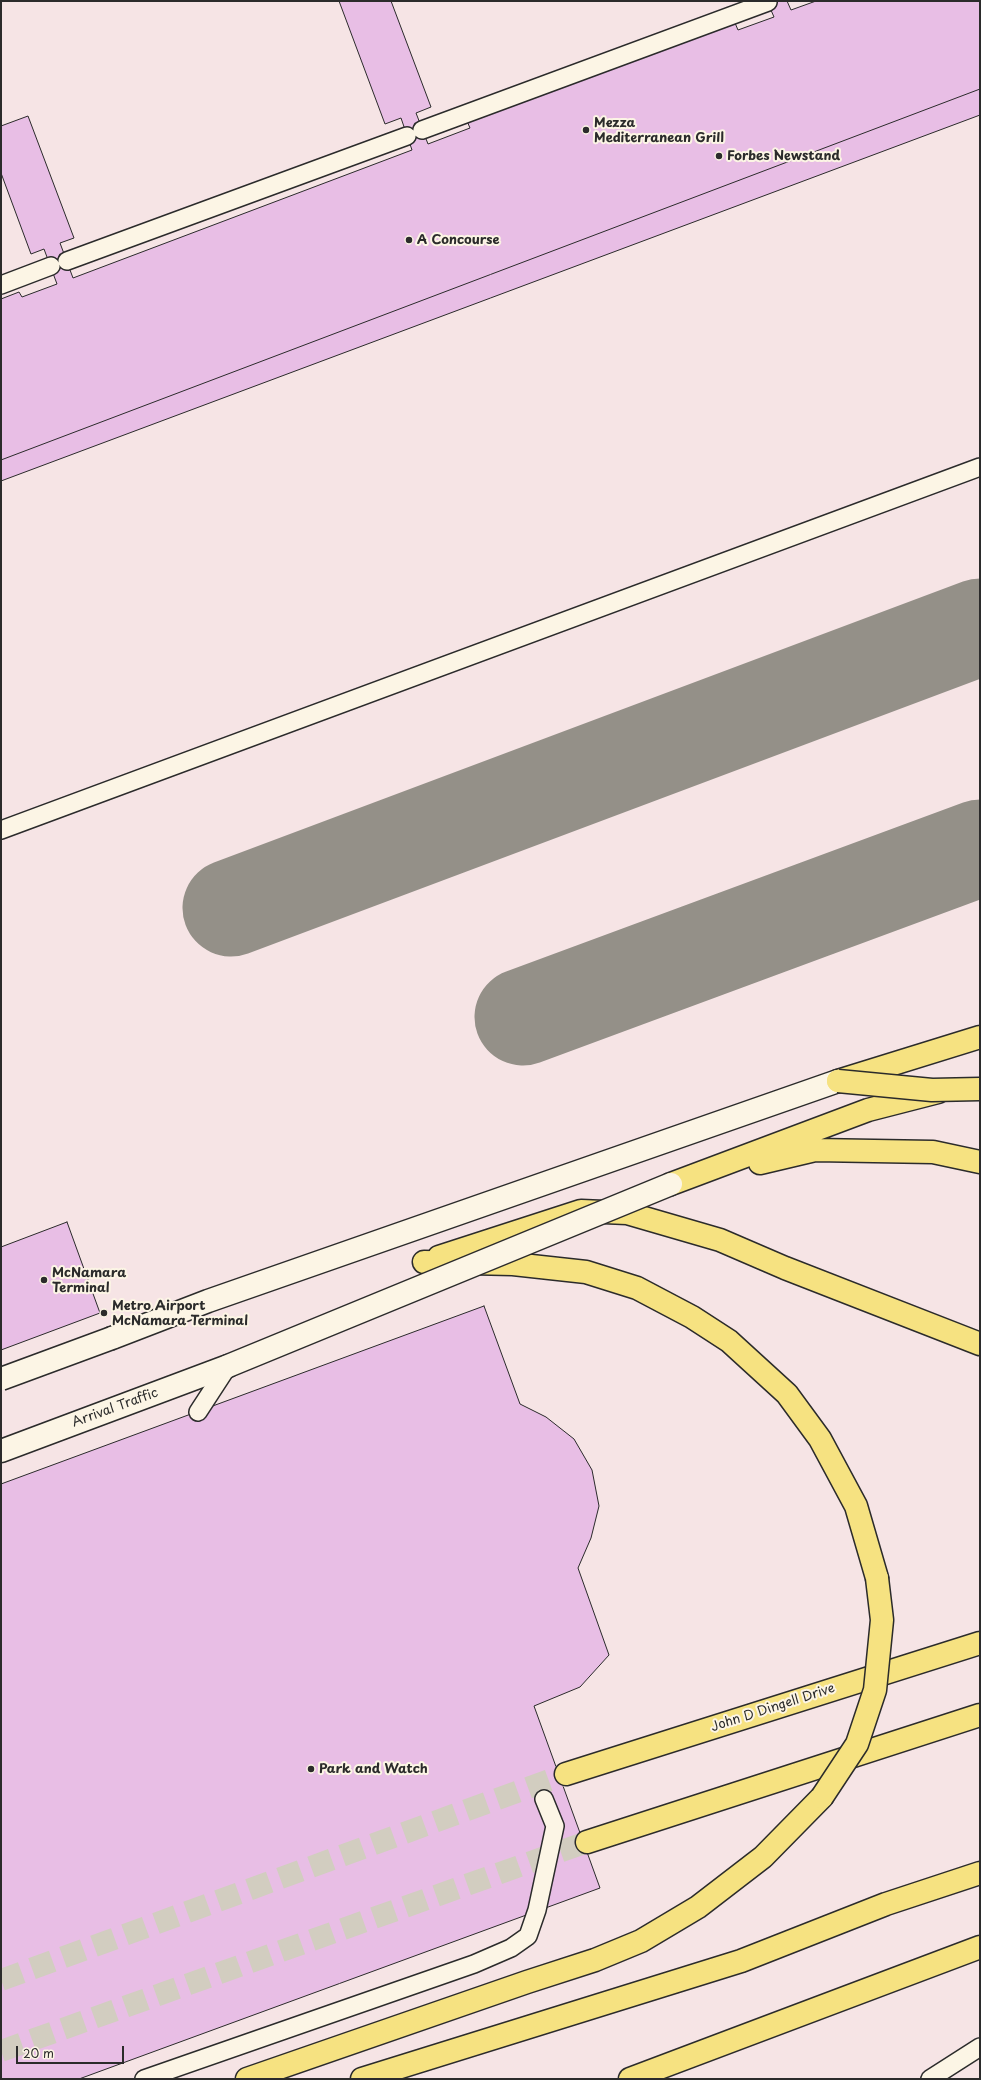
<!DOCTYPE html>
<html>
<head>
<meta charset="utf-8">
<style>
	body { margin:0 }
	#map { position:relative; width:981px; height:2080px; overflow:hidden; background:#fcf5e5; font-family:"Playpen Sans",sans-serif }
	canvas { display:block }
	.frame { position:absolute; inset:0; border:2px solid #2b2b2b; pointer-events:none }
	.scale { position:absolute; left:16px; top:2046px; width:108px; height:18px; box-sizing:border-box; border:2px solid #2b2b2b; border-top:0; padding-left:5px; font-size:12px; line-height:14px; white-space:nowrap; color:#2b2b2b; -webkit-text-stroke:3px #fcf5e5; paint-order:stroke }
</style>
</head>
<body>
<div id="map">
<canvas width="981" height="2080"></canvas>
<div class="frame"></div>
<div class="scale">20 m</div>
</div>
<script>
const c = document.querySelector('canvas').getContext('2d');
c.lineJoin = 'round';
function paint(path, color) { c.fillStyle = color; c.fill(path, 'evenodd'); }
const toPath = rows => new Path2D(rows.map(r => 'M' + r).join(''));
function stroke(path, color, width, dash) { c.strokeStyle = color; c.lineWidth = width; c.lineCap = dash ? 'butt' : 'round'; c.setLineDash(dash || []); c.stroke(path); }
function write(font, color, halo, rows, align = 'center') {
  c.font = font + ' "Playpen Sans",sans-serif'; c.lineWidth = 4; c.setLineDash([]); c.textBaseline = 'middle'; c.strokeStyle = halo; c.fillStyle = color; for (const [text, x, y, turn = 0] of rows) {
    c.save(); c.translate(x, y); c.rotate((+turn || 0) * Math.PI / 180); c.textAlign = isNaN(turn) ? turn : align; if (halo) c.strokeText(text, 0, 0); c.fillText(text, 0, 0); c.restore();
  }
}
const built = toPath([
	[1,1,980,1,980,2079,1,2079]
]);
const taxiway = toPath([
	[231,908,980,627],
	[523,1017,980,848]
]);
const building = toPath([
	[339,1,391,1,431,107,416,113,428,144,470,128,467,121,735,23,738,30,774,17,767,1,787,1,791,10,816,1,980,1,980,115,1,481,1,299,19,292,22,297,57,284,44,249,31,254,1,173,1,126,28,116,74,238,60,243,73,278,412,150,401,118,385,124,339,1],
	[67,1222,100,1313,1,1350,1,1247,67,1222],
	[484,1306,520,1404,546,1417,574,1439,592,1470,599,1506,591,1538,578,1568,609,1655,580,1687,534,1706,600,1888,79,2079,1,2079,1,1484,484,1306]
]);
const trunkTunnel = toPath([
	[1,1980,566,1774],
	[1,2051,587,1842]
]);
const service = toPath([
	[422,130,768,2],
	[67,261,407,136],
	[1,285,51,266],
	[1,830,980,467],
	[198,1412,228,1366],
	[144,2079,474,1964,511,1948,528,1936,537,1910,555,1826,544,1799],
	[930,2079,980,2047]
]);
const minor = toPath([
	[112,1338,208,1301,838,1081],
	[1,1451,228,1366]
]);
const trunk = toPath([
	[838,1081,980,1037],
	[760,1163,815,1150,933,1152,980,1162],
	[671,1184,868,1110,938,1092],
	[439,1257,581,1211,627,1213,720,1240,785,1268,980,1344],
	[424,1262,513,1264,586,1272,637,1288,692,1317,729,1341,787,1394,820,1439,856,1506,877,1578],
	[566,1774,980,1643],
	[587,1842,980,1715],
	[247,2079,527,1982,595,1960,641,1941,698,1907,763,1857,822,1797],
	[362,2079,741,1961,886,1904,980,1873],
	[630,2079,980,1947]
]);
const tram = toPath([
	[1,460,980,89]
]);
const minorBridge = toPath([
	[228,1366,671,1184],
	[1,1379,112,1338]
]);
const trunkBridge = toPath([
	[838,1081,932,1090,980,1089],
	[822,1797,857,1744,875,1690,882,1620,877,1578]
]);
const markers = [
	[586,130,4,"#2b2b2b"],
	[719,156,4,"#2b2b2b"],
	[409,240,4,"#2b2b2b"],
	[44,1280,4,"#2b2b2b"],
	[104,1313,4,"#2b2b2b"],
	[311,1769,4,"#2b2b2b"]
];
const poiNames = [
	["Mezza",594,123],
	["Mediterranean Grill",594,138],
	["Forbes Newstand",727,156],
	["A Concourse",417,240],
	["McNamara",52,1273],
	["Terminal",52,1288],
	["Metro Airport",112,1306],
	["McNamara Terminal",112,1321],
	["Park and Watch",319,1769]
];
const streetNames = [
	["Arrival Traffic",115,1408,-20],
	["John D Dingell Drive",773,1708,-18]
];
paint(built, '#f6e4e5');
stroke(taxiway, '#949088', 97);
paint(building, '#e8bee5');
stroke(building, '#2b2b2b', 1);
stroke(trunkTunnel, '#d2cdc0', 22, [22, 11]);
stroke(service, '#2b2b2b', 20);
stroke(minor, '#2b2b2b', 25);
stroke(trunk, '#2b2b2b', 25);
stroke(service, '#fcf5e5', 17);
stroke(minor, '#fcf5e5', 22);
stroke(trunk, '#f6e281', 22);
stroke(tram, '#2b2b2b', 1);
stroke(minorBridge, '#2b2b2b', 25, []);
stroke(trunkBridge, '#2b2b2b', 25, []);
stroke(minorBridge, '#fcf5e5', 22);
stroke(trunkBridge, '#f6e281', 22);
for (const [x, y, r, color] of markers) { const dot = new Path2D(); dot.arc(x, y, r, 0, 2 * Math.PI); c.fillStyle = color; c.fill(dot); stroke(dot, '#fcf5e5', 1.5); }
write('bold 13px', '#2b2b2b', '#fcf5e5', poiNames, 'left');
write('13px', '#2b2b2b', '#fcf5e5', streetNames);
</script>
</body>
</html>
